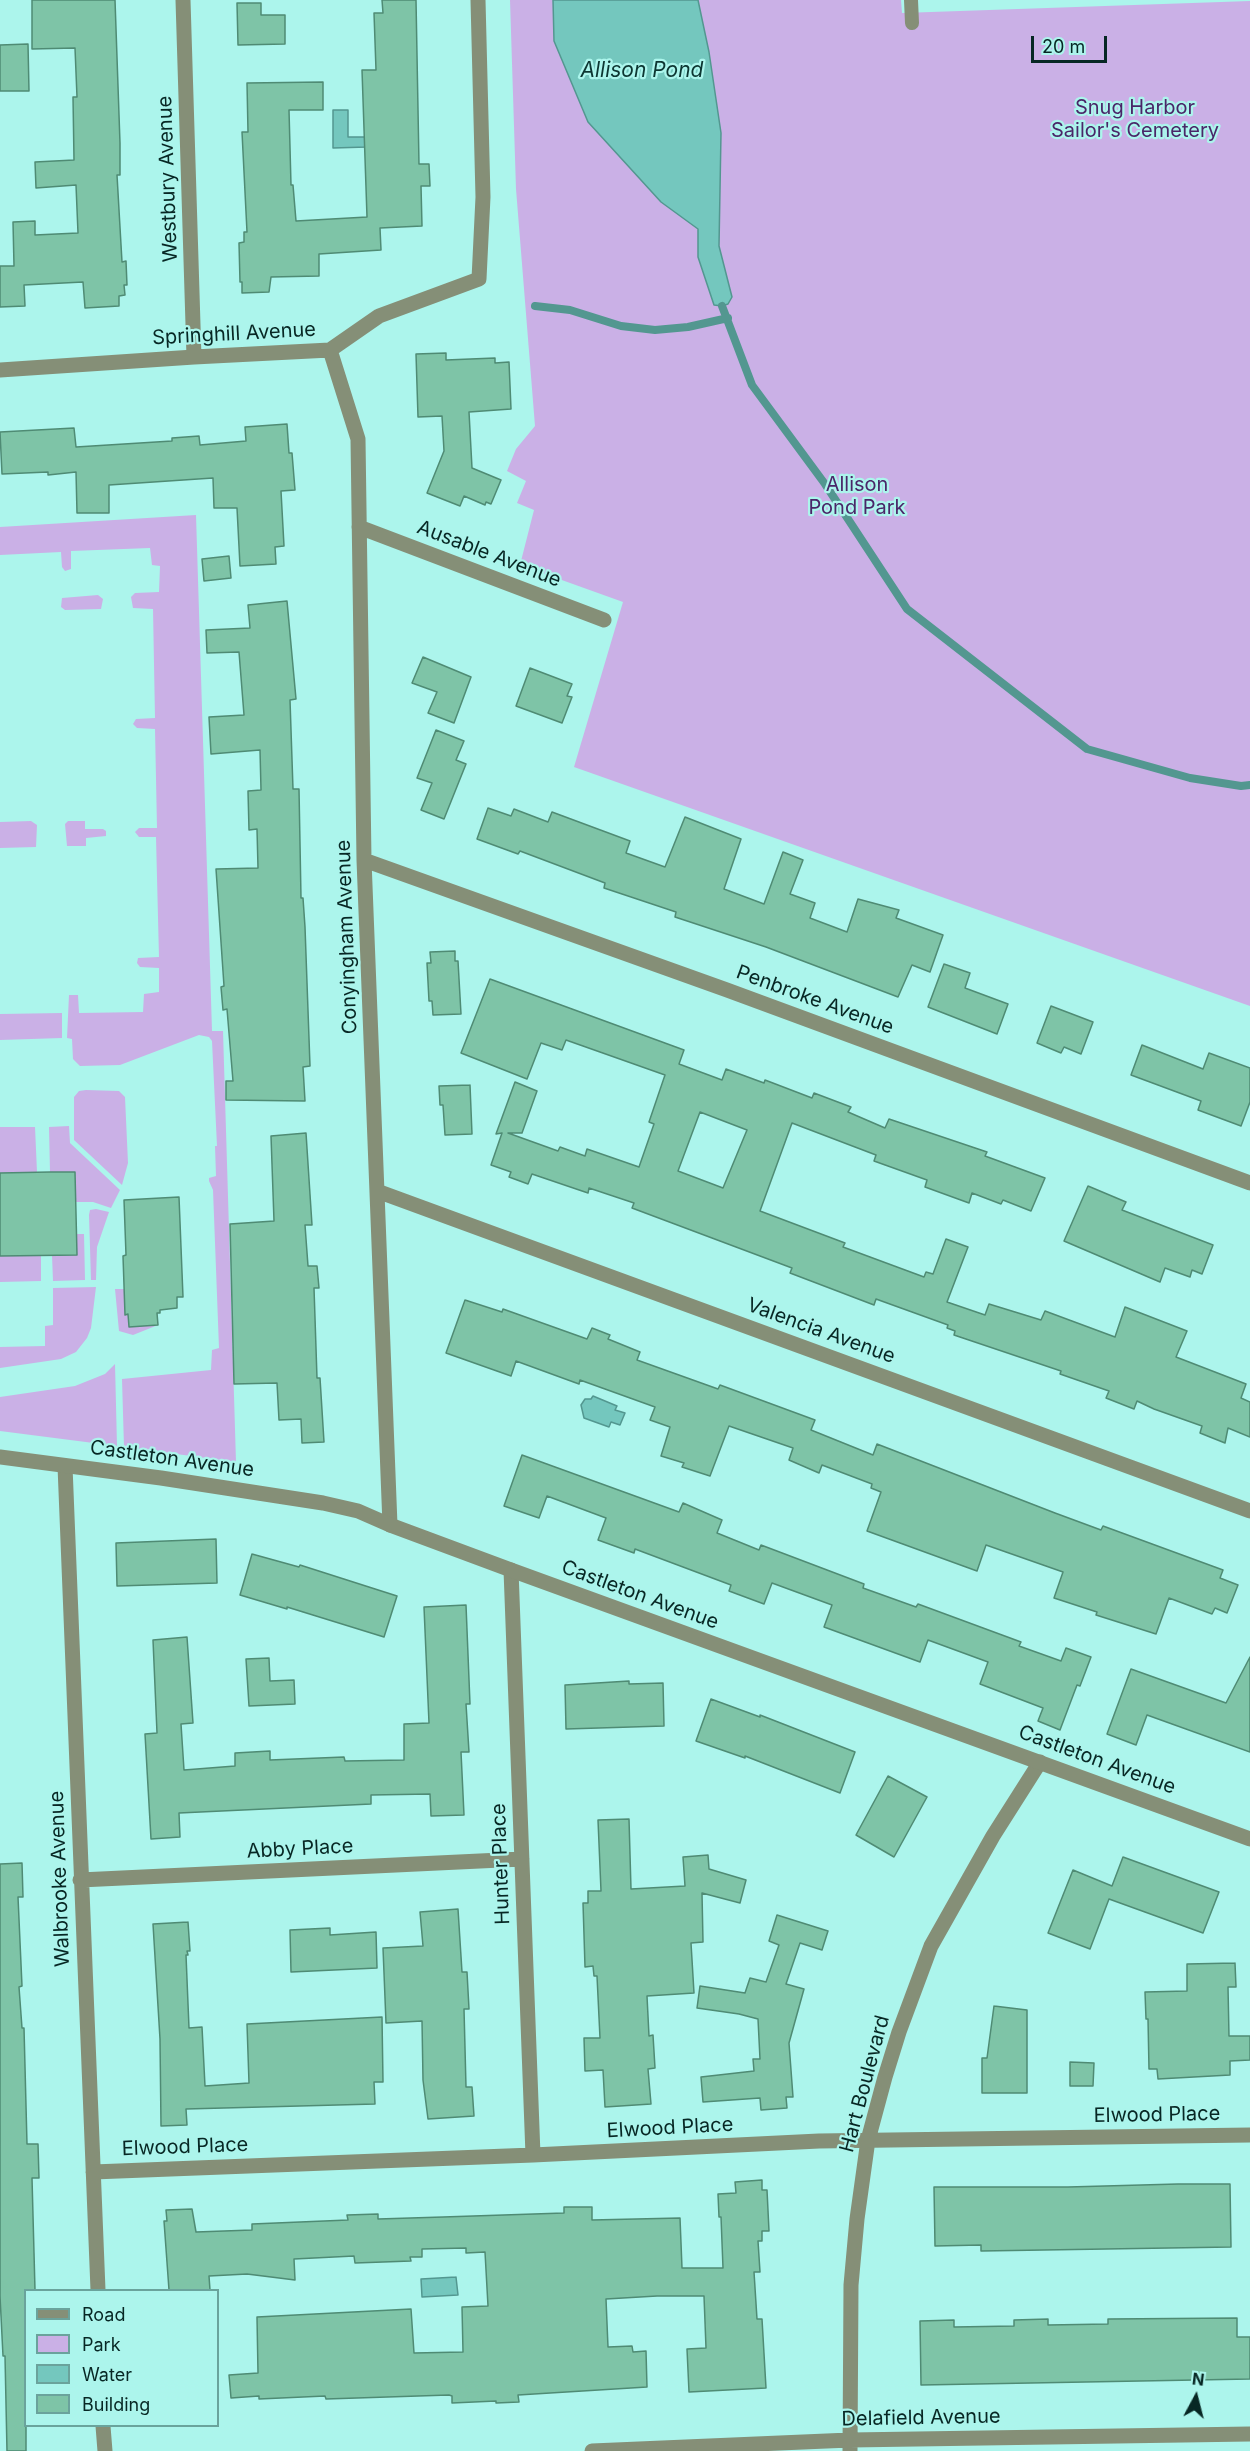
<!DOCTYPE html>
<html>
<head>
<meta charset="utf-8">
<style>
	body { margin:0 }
	#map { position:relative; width:1250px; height:2451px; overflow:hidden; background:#acf5ec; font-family:Inter,sans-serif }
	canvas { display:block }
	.legend { position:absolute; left:24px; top:2289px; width:195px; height:138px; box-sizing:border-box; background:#acf5ec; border:2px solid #6aa39c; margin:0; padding:8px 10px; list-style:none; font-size:18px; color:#072724 }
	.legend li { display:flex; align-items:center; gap:12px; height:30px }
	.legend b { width:30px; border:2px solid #6aa39c }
	.north { position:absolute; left:1166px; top:2367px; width:60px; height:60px; -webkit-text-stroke:4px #acf5ec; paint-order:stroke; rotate:7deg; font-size:16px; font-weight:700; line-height:24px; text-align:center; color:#072724 }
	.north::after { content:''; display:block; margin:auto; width:21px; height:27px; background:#072724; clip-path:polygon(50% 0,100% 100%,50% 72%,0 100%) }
	.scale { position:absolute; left:1031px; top:36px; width:76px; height:27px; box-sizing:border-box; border:3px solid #072724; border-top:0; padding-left:8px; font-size:18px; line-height:21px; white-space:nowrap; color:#072724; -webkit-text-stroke:4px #acf5ec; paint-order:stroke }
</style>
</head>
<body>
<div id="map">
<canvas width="1250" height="2451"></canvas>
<ul class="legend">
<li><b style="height:8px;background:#858f77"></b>Road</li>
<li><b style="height:16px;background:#cab0e6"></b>Park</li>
<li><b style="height:16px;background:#74c7be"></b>Water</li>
<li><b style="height:16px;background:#7ec4a7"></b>Building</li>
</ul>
<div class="north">N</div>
<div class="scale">20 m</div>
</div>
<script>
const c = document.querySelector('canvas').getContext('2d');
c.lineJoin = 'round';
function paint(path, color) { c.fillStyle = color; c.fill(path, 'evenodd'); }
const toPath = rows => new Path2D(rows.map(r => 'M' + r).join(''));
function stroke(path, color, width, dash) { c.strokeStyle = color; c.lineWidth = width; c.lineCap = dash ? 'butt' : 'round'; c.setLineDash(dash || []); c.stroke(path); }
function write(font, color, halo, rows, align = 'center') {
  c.font = font + ' Inter,sans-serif'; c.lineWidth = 4.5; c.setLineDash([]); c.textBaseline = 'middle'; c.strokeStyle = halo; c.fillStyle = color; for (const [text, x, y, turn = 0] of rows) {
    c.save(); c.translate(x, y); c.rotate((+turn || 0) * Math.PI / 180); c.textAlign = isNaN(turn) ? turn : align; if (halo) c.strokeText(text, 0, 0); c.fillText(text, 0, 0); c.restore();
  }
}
const green = toPath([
	[510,0,901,0,902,13,1250,1,1250,1006,574,767,623,602,520,565,534,510,517,503,526,481,507,471,516,449,535,426,516,189],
	[196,515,212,1031,223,1031,236,1462,124,1447,122,1379,211,1370,212,1350,219,1348,213,1190,209,1181,209,1178,216,1176,215,1146,217,1146,212,1041,209,1037,199,1035,120,1065,80,1066,73,1059,72,1039,67,1038,69,995,78,995,79,1013,143,1012,144,994,159,992,159,968,140,967,137,963,138,958,159,957,156,837,139,837,135,832,139,828,157,828,155,729,137,728,133,724,136,719,155,718,153,609,133,608,131,597,135,593,159,592,160,566,152,565,150,548,71,551,71,569,65,571,62,567,61,552,0,555,0,527],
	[98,595,103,599,101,609,65,610,61,607,62,598],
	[31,821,37,825,36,847,0,848,0,822],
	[68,821,85,821,85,829,103,829,106,831,106,836,86,838,86,846,67,846,65,824],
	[62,1013,62,1038,0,1040,0,1014],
	[86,1090,119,1091,125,1097,128,1163,122,1185,74,1140,74,1097,79,1091],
	[69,1126,70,1143,120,1190,111,1208,93,1202,76,1202,75,1172,50,1172,49,1127],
	[0,1127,35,1127,37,1172,0,1173],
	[96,1209,109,1212,97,1247,96,1280,91,1280,89,1215,90,1210],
	[77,1234,84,1234,85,1280,53,1281,52,1255,77,1255],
	[41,1255,41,1281,0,1282,0,1256],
	[96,1287,91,1328,87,1338,76,1352,61,1359,0,1368,0,1347,45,1346,45,1326,53,1325,53,1288],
	[115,1289,124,1289,125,1314,128,1314,129,1326,158,1325,133,1335,119,1331],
	[115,1364,117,1446,0,1431,0,1397,75,1386,105,1374]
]);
const water = toPath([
	[553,0,698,0,709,52,721,133,719,246,732,297,728,304,722,306,714,305,698,257,698,229,661,202,588,122,554,41,553,0],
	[333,110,348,110,348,137,367,137,367,147,333,148,333,110],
	[593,1396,617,1406,615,1410,625,1413,620,1425,611,1422,609,1427,584,1418,581,1405,585,1399,591,1399,593,1396],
	[456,2277,458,2295,422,2297,421,2279,456,2277]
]);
const stream = toPath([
	[535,306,570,310,621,326,655,330,688,327,728,318],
	[722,306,752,385,825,484,907,609,1087,749,1190,778,1241,786,1250,785]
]);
const building = toPath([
	[32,0,115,0,120,143,120,175,117,175,122,262,126,261,127,285,124,285,125,295,119,296,119,306,85,308,83,282,24,285,25,306,0,307,0,266,14,266,13,222,35,221,35,235,78,233,76,185,36,188,35,162,74,160,73,97,77,97,75,48,32,49,32,0],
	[382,0,416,0,419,164,429,164,430,186,421,186,422,226,380,228,381,250,319,254,319,276,271,277,269,292,242,293,242,282,240,282,239,243,244,242,244,232,247,232,242,132,248,132,247,83,323,82,323,110,289,110,291,185,293,185,296,221,367,217,362,70,376,70,374,13,383,13,382,0],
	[237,3,261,3,261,15,285,15,285,44,238,45,237,3],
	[28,44,29,91,0,91,0,45,28,44],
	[446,353,446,360,495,358,495,363,509,362,511,409,469,412,472,468,501,480,491,504,486,502,485,505,464,496,460,506,427,493,444,451,442,416,418,417,416,354,446,353],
	[287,424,289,453,292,453,295,490,281,491,284,546,275,547,276,564,240,566,237,508,214,508,213,478,109,485,109,513,77,513,76,472,48,475,48,472,2,474,0,432,74,428,76,447,172,441,172,438,199,436,200,445,246,441,245,427,287,424],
	[229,556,231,578,204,581,202,559,229,556],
	[287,601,296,699,290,700,293,789,299,789,301,898,303,898,305,927,310,1066,303,1067,305,1101,226,1100,226,1081,233,1081,227,1009,223,1010,221,987,224,986,216,869,258,868,257,829,249,830,248,791,261,790,260,750,211,754,209,717,244,715,239,652,207,653,206,630,250,628,248,605,287,601],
	[423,657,471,677,454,723,428,713,437,692,412,683,423,657],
	[530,668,572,684,567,696,572,697,562,723,516,706,530,668],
	[436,730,464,741,456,760,466,764,444,819,421,810,432,783,417,778,436,730],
	[488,808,511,816,514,809,548,822,552,812,630,841,626,853,665,867,685,817,741,839,724,889,764,904,783,852,803,860,790,894,815,903,810,918,847,932,858,899,899,910,896,918,943,935,930,972,912,965,898,997,766,947,675,917,676,912,604,888,605,883,520,851,518,854,477,839,488,808],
	[455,951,455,961,458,961,461,1014,433,1015,432,1001,429,1001,427,963,431,963,430,952,455,951],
	[944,964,970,973,965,988,1008,1004,997,1034,928,1007,944,964],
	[490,979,684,1050,679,1064,722,1080,726,1069,764,1083,765,1080,812,1098,814,1093,851,1107,848,1112,885,1128,889,1119,987,1152,985,1156,1045,1178,1031,1211,1003,1200,1001,1204,972,1193,969,1203,925,1187,927,1180,874,1161,876,1155,792,1123,760,1211,845,1243,843,1247,924,1277,926,1272,933,1274,946,1239,968,1247,947,1302,985,1315,989,1304,1041,1320,1045,1311,1115,1337,1125,1307,1187,1331,1176,1357,1246,1384,1241,1398,1250,1402,1250,1437,1228,1428,1225,1443,1200,1433,1202,1426,1154,1409,1137,1401,1134,1409,1106,1398,1109,1391,1060,1374,1061,1371,954,1335,955,1331,947,1328,948,1325,876,1299,874,1305,790,1273,792,1268,632,1208,634,1203,589,1188,588,1193,532,1174,528,1184,509,1177,511,1172,491,1165,502,1133,496,1134,515,1082,537,1091,522,1133,508,1133,558,1151,560,1147,585,1156,587,1149,639,1167,654,1124,649,1122,665,1075,566,1040,562,1050,541,1043,527,1079,461,1053,490,979],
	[700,1112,747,1130,723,1188,678,1171,700,1112],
	[1051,1006,1093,1022,1081,1054,1064,1047,1061,1053,1037,1043,1051,1006],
	[1142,1045,1203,1069,1209,1053,1250,1068,1250,1102,1241,1126,1198,1110,1201,1101,1131,1075,1142,1045],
	[470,1085,472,1134,445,1135,443,1105,440,1105,439,1086,470,1085],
	[306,1133,312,1225,305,1225,308,1266,317,1266,319,1288,314,1288,317,1378,320,1378,324,1442,302,1443,301,1419,279,1420,277,1383,234,1384,230,1224,274,1221,271,1136,306,1133],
	[50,1172,75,1172,77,1255,0,1256,0,1173,50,1172],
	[1088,1186,1126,1202,1122,1210,1213,1245,1202,1274,1192,1270,1190,1277,1165,1268,1160,1282,1064,1241,1088,1186],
	[179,1197,183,1297,177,1297,177,1308,160,1310,160,1313,157,1313,158,1325,129,1327,128,1314,125,1315,123,1256,126,1255,124,1200,179,1197],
	[465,1300,502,1312,503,1309,587,1339,592,1328,610,1335,608,1339,640,1352,637,1360,718,1389,720,1385,815,1420,811,1430,873,1455,877,1444,1055,1513,1101,1530,1103,1526,1223,1570,1220,1578,1238,1585,1227,1613,1215,1608,1212,1614,1169,1598,1156,1634,1096,1615,1097,1612,1054,1598,1063,1572,986,1545,977,1571,867,1531,881,1492,871,1488,872,1484,822,1465,819,1473,789,1460,793,1448,729,1426,710,1476,682,1467,684,1463,661,1456,670,1427,650,1420,655,1407,580,1380,579,1384,516,1361,511,1376,446,1353,465,1300],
	[522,1455,679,1512,683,1503,722,1520,717,1533,759,1550,761,1545,864,1584,863,1588,916,1607,918,1604,1021,1642,1019,1646,1061,1661,1066,1648,1091,1657,1080,1686,1077,1685,1060,1730,1038,1721,1043,1708,980,1684,988,1662,928,1640,920,1662,824,1627,832,1605,772,1583,764,1604,729,1591,731,1585,635,1549,634,1553,598,1540,606,1518,547,1496,539,1518,504,1506,522,1455],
	[216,1539,217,1583,117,1586,116,1543,216,1539],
	[252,1554,299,1567,300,1565,397,1596,384,1637,287,1607,287,1609,240,1595,252,1554],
	[466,1605,470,1704,466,1704,469,1752,461,1752,464,1815,431,1816,430,1794,371,1795,371,1804,179,1813,180,1837,151,1839,145,1734,157,1733,153,1640,187,1637,193,1723,181,1724,184,1770,235,1766,235,1753,270,1751,270,1760,344,1757,345,1761,404,1760,404,1724,429,1723,424,1607,466,1605],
	[1250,1657,1250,1752,1147,1715,1136,1745,1107,1734,1131,1669,1226,1703,1250,1657],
	[269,1658,270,1681,294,1680,295,1704,249,1706,246,1659,269,1658],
	[629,1681,629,1684,663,1683,664,1726,566,1729,565,1685,629,1681],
	[711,1699,760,1717,760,1715,855,1752,840,1793,745,1756,745,1758,696,1741,711,1699],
	[888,1776,927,1797,894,1857,856,1835,888,1776],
	[629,1819,631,1889,685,1886,683,1857,708,1855,709,1869,746,1880,740,1903,702,1893,703,1942,691,1943,694,1993,647,1996,649,2036,653,2035,655,2068,648,2069,651,2104,605,2107,603,2070,585,2071,584,2038,600,2038,597,1976,594,1976,593,1966,585,1967,583,1903,588,1903,588,1891,601,1891,598,1820,629,1819],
	[1123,1857,1219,1892,1203,1933,1109,1899,1090,1949,1048,1933,1073,1870,1112,1886,1123,1857],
	[22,1863,23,1897,18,1897,22,1986,19,1987,22,2028,24,2028,27,2144,38,2144,39,2178,32,2178,35,2290,26,2290,26,2451,7,2451,5,2356,3,2356,0,2296,0,1864,22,1863],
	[458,1909,462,1972,467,1972,469,2009,464,2009,466,2087,472,2087,474,2116,428,2119,423,2080,422,2021,386,2023,383,1948,423,1946,420,1912,458,1909],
	[777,1915,828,1931,822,1950,800,1943,786,1984,804,1989,789,2043,793,2097,786,2097,787,2108,761,2110,760,2098,703,2102,701,2077,754,2071,753,2059,760,2059,758,2019,739,2014,697,2008,700,1986,745,1993,750,1978,766,1982,779,1945,769,1941,777,1915],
	[188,1922,190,1951,187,1951,188,1955,186,1955,189,2028,202,2027,205,2086,249,2083,247,2024,382,2017,383,2082,374,2082,375,2104,186,2109,187,2125,161,2126,160,2039,153,1924,188,1922],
	[330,1928,330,1935,376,1932,377,1968,291,1972,290,1930,330,1928],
	[1235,1963,1236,1987,1228,1987,1229,2036,1250,2036,1250,2060,1230,2061,1230,2075,1158,2079,1157,2069,1149,2069,1148,2019,1146,2019,1145,1992,1187,1991,1187,1964,1235,1963],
	[994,2006,1027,2010,1027,2093,982,2093,982,2058,987,2058,994,2006],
	[1070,2062,1094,2063,1093,2086,1070,2086,1070,2062],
	[762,2180,762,2190,767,2190,769,2231,762,2231,762,2241,758,2241,760,2272,754,2272,757,2319,762,2319,766,2388,689,2392,687,2349,706,2348,704,2296,657,2296,606,2299,608,2347,632,2346,633,2352,646,2351,647,2387,518,2395,519,2402,496,2403,496,2401,452,2403,452,2396,449,2395,326,2399,325,2396,259,2399,259,2396,231,2398,229,2375,258,2373,257,2317,411,2309,414,2353,463,2352,462,2307,488,2306,485,2252,466,2253,466,2248,422,2249,422,2257,410,2257,411,2261,355,2263,354,2256,294,2259,295,2280,247,2274,209,2276,210,2290,169,2290,164,2221,167,2221,166,2210,192,2209,196,2232,252,2230,252,2224,348,2220,347,2215,378,2214,378,2219,443,2217,564,2213,564,2207,592,2207,592,2220,680,2218,682,2268,723,2268,721,2217,719,2217,718,2194,736,2193,735,2182,762,2180],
	[1178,2184,1230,2184,1231,2247,981,2251,981,2245,935,2246,934,2187,1068,2187,1178,2184],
	[1237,2318,1237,2337,1250,2337,1250,2379,921,2385,920,2321,954,2320,954,2327,1014,2326,1014,2320,1048,2319,1048,2325,1108,2324,1108,2319,1237,2318]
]);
const service = toPath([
	[911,0,912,23]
]);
const minor = toPath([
	[183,0,194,357],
	[330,350,358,439,364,860,390,1525],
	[0,370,194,357,330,350,379,316,479,279,483,197,478,0],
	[359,527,604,620],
	[364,860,727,990,1250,1183],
	[377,1191,1250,1511],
	[65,1466,98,2290],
	[511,1570,533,2155],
	[80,1880,522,1859],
	[93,2172,533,2155,819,2141,1250,2135],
	[103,2426,105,2451],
	[592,2451,850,2440,1250,2434],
	[850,2451,851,2285,857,2219,868,2140,885,2077,899,2032,931,1946,993,1836,1040,1762]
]);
const tertiary = toPath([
	[0,1457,161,1478,323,1503,358,1511,390,1525,511,1570,1250,1839]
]);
const parkNames = [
	["Snug Harbor",1135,108],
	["Sailor's Cemetery",1135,131],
	["Allison",857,485],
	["Pond Park",857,508]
];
const streetNames = [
	["Westbury Avenue",168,179,-92],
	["Springhill Avenue",234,334,-3],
	["Ausable Avenue",489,554,21],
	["Conyingham Avenue",347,937,-92],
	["Penbroke Avenue",815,1000,20],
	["Valencia Avenue",821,1331,20],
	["Castleton Avenue",172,1459,8],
	["Castleton Avenue",640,1595,20],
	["Castleton Avenue",1097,1760,20],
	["Abby Place",300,1849,-3],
	["Hunter Place",501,1864,-92],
	["Walbrooke Avenue",60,1879,-92],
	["Hart Boulevard",865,2084,-75],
	["Elwood Place",1157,2115,-1],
	["Elwood Place",670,2128,-3],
	["Elwood Place",185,2147,-2],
	["Delafield Avenue",921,2418,-1]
];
const waterNames = [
	["Allison Pond",642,71]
];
paint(green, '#cab0e6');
paint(water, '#74c7be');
stroke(water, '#539790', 1.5);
stroke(stream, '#539790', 8);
paint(building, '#7ec4a7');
stroke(building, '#4f8b74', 1.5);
stroke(service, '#858f77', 14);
stroke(minor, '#858f77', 15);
stroke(tertiary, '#858f77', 15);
write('20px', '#4a2668', '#acf5ec', parkNames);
write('20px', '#072724', '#acf5ec', streetNames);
write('italic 21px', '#0d3632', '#acf5ec', waterNames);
</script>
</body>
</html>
